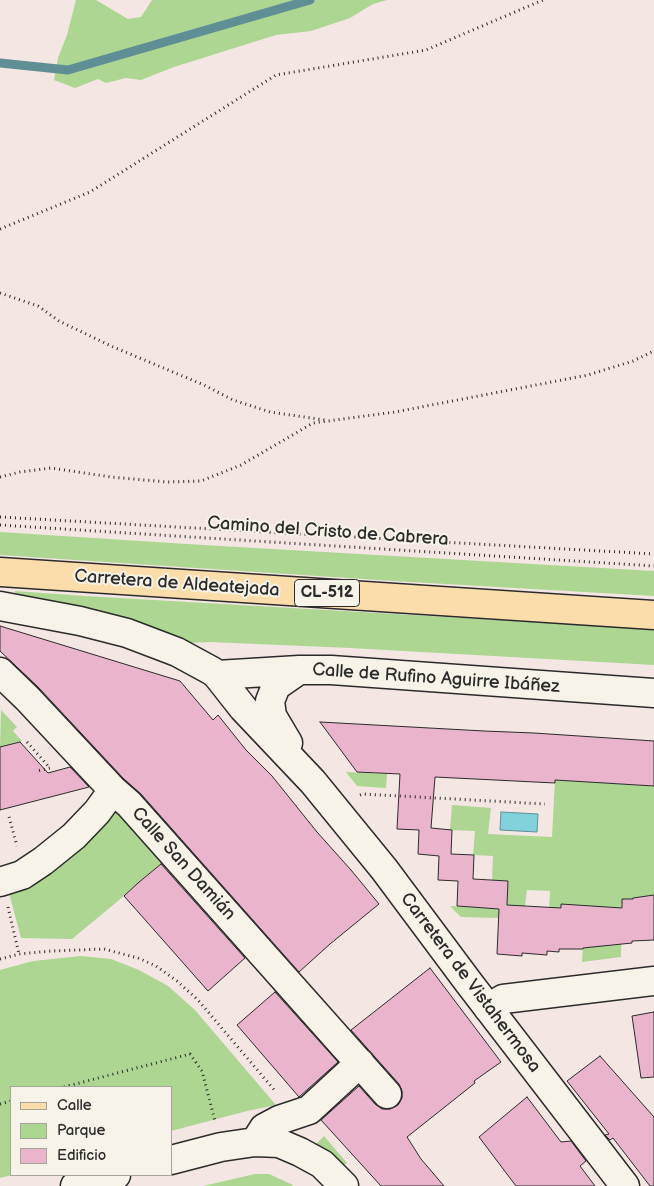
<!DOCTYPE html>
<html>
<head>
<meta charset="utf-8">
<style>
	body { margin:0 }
	#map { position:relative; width:654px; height:1186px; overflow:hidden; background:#f4e6e3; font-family:"Balsamiq Sans",sans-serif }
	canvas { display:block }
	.legend { position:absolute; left:10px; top:1086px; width:162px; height:90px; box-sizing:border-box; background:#f7f3e8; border:1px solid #a5a39c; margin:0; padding:6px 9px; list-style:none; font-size:15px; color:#2b2b2b }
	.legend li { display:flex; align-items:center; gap:10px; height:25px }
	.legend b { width:25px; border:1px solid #a5a39c }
</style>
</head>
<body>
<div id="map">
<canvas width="654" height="1186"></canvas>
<ul class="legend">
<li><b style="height:6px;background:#fbddab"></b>Calle</li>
<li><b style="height:14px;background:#add693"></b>Parque</li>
<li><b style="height:14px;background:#eab4cd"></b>Edificio</li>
</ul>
</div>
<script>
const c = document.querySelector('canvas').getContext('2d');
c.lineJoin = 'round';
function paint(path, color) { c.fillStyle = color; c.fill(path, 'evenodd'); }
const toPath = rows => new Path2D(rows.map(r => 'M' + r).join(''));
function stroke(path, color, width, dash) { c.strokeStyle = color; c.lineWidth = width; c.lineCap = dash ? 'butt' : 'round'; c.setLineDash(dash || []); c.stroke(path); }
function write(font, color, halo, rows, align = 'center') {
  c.font = font + ' "Balsamiq Sans",sans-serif'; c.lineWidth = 4; c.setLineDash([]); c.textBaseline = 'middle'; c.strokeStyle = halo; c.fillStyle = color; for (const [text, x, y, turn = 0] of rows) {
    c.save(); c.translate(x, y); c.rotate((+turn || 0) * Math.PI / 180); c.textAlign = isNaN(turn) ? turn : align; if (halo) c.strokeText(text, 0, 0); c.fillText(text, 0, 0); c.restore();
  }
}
const green = toPath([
	[76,0,96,0,128,19,141,17,152,0,387,0,373,4,350,18,311,31,276,35,174,67,141,80,126,78,106,83,98,79,75,88,54,80,58,58,67,35],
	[0,532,203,545,654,571,654,596,393,581,0,555],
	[15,591,85,596,654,629,654,665,350,648,210,642,189,643,15,597],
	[1,710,17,727,13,731,22,741,0,747],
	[346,772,387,774,386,788,357,786],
	[555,780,654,786,654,895,648,896,647,898,634,897,633,899,622,899,621,957,582,962,585,906,561,905,561,912,549,912,550,891,527,890,525,906,507,908,508,881,492,881,493,856,473,855,475,831,450,830,452,805,491,808,488,834,552,837],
	[122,807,168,858,138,883,124,896,72,939,21,938,9,893,31,886,42,879],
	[450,906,499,909,499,918,461,917],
	[81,956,111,959,139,970,168,986,195,1010,276,1105,247,1111,171,1131,171,1087,11,1087,12,1175,0,1178,0,970,33,961],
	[324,1136,347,1163,342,1167,312,1148],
	[255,1174,269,1174,293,1185,292,1186,203,1186]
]);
const water = toPath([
	[501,812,538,814,537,832,500,830,501,812]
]);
const stream = toPath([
	[0,63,68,70,310,0]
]);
const building = toPath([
	[0,626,180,681,213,720,218,715,246,750,272,776,317,832,351,870,379,904,330,944,299,972,141,794,124,779,38,687,0,651,0,626],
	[320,722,484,731,534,733,654,741,654,786,555,780,555,783,435,777,431,828,452,830,451,854,474,855,473,879,508,881,507,905,561,908,561,904,622,908,622,899,633,899,633,898,654,895,654,940,632,941,632,943,583,948,583,949,559,949,559,952,547,951,547,955,522,953,522,956,497,954,499,909,457,906,458,881,438,880,439,856,418,854,419,830,397,829,400,774,357,772,320,722],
	[20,742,48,773,70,767,89,787,0,810,0,747,20,742],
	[161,864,245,958,208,991,124,896,138,883,161,864],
	[430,968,501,1062,474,1081,475,1083,407,1137,421,1159,444,1186,381,1186,321,1120,359,1086,375,1104,382,1109,390,1109,398,1105,402,1098,402,1091,399,1084,351,1030,430,968],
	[275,992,338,1062,299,1097,237,1025,275,992],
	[654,1012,654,1077,641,1078,632,1016,654,1012],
	[600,1056,654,1117,654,1186,650,1186,613,1138,610,1140,605,1135,609,1134,567,1081,600,1056],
	[527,1097,561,1142,571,1141,586,1161,580,1166,595,1186,516,1186,479,1137,527,1097]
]);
const path = toPath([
	[0,229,90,192,276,75,426,50,543,0],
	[0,293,38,306,59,321,111,346,204,385,233,400,270,412,325,420],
	[0,477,20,472,51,468,111,477,167,482,201,481,241,465,313,423,395,412,588,375,633,361,654,351],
	[0,517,654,554],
	[0,525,654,566],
	[27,742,50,768,37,771],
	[360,795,363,794,545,804],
	[9,817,17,846],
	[8,907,19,954],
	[0,959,19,954,51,951,104,949,138,958,156,966,177,981,198,1000,276,1092],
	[64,1087,190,1054,202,1071,215,1121],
	[0,1104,11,1101]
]);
const street = toPath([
	[0,606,80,621,127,633,177,652,212,671,217,675,243,708,313,782,384,869,469,983,625,1186],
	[0,672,27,698,113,790,129,804,387,1094],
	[217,675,299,670,331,670,654,693],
	[288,743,272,716,270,701,276,686,299,670],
	[0,882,22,875,43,861,74,836,97,812,113,790],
	[488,1008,503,999,654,981],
	[255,1142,264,1128,279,1120,309,1110,360,1063],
	[171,1160,221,1147,255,1142,279,1143,300,1152,322,1164,344,1186],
	[75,1186,116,1175]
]);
const primary = toPath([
	[0,572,654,615]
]);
const shields = [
	[327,593,65]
];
const shieldNames = [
	["CL-512",327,593]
];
const streetNames = [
	["Camino del Cristo de Cabrera",328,532,4],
	["Carretera de Aldeatejada",177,584,4],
	["Calle de Rufino Aguirre Ibáñez",436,679,4],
	["Calle San Damián",183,864,48],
	["Carretera de Vistahermosa",470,983,53]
];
paint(green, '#add693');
paint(water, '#81d2db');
stroke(water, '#5f8f95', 1);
stroke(stream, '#5f8f95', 9);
paint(building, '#eab4cd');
stroke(building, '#2b2b2b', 1);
stroke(street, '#2b2b2b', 31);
stroke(primary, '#2b2b2b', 31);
stroke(path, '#2b2b2b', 3, [1, 4]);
stroke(street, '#f7f3e8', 28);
stroke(primary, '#fbddab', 28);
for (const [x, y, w] of shields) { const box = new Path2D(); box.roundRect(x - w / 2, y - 13.5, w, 27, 4); c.fillStyle = '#f7f3e8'; c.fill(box); stroke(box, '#2b2b2b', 1); }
write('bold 16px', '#2b2b2b', null, shieldNames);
write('18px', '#2b2b2b', '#f7f3e8', streetNames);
</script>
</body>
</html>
